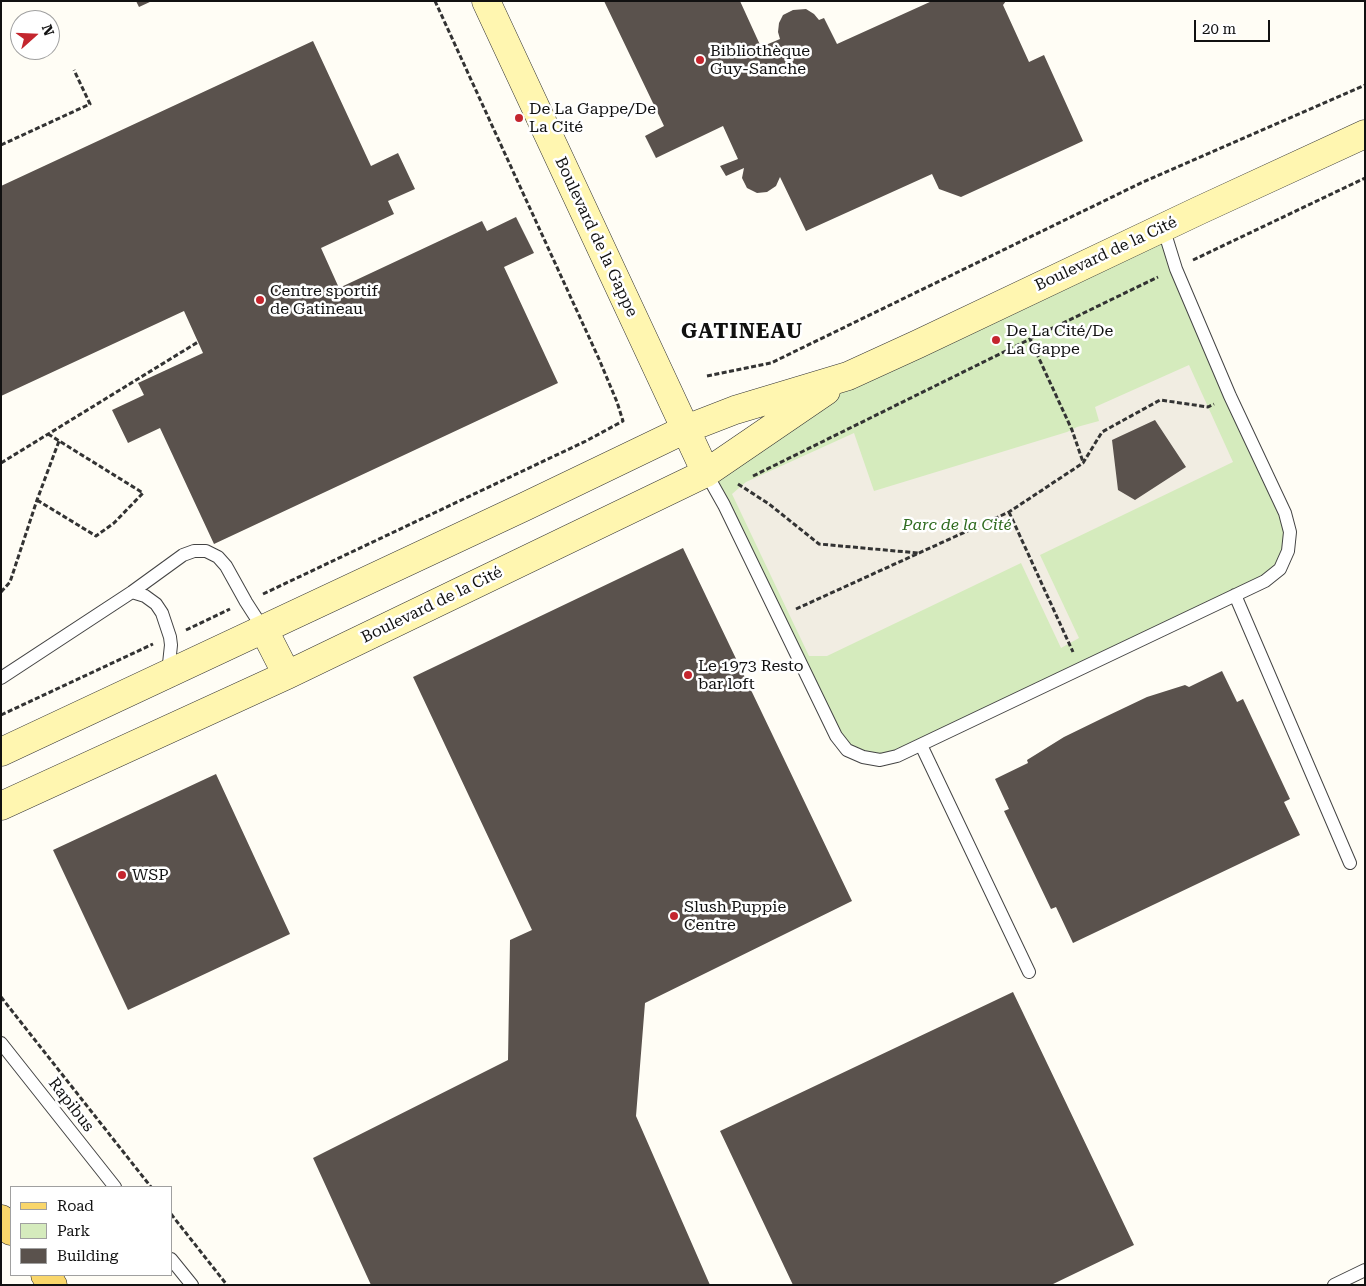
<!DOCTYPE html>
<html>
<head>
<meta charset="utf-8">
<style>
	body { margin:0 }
	#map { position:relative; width:1366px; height:1286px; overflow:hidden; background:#fffdf5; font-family:"Roboto Serif",serif }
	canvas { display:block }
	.frame { position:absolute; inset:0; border:2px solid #111; pointer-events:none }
	.legend { position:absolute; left:10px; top:1186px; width:162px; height:90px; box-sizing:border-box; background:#fff; border:1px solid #a0a0a0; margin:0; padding:6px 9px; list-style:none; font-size:15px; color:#111 }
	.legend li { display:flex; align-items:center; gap:10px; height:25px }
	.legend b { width:25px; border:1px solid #a0a0a0 }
	.north { position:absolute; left:10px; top:10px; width:50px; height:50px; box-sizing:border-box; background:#fff; border:1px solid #a0a0a0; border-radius:50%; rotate:70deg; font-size:14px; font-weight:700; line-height:20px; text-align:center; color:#111 }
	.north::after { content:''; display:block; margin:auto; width:18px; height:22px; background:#c4262e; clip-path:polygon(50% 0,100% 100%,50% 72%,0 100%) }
	.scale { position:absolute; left:1194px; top:20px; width:76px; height:22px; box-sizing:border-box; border:2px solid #111; border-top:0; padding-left:6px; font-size:15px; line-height:18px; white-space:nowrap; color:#111; -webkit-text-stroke:4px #fff; paint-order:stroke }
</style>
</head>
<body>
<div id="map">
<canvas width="1366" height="1286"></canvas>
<div class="frame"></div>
<ul class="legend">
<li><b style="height:6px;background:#f9d66b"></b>Road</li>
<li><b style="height:14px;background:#d5ebbd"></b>Park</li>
<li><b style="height:14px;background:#5a524d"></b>Building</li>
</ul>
<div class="north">N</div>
<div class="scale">20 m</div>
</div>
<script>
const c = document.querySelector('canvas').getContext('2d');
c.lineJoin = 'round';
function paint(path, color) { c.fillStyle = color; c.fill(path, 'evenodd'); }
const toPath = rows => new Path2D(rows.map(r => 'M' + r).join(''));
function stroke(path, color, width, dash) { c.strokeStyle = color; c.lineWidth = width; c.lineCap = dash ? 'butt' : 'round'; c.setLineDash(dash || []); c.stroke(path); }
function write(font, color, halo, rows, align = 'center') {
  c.font = font + ' "Roboto Serif",serif'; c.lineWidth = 5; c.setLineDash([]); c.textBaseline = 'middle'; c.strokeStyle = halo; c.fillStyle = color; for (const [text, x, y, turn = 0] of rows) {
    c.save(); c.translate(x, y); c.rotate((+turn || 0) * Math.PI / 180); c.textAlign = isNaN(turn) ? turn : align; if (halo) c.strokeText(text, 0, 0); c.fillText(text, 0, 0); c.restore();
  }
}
const green = toPath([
	[1163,227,1290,532,1280,569,897,756,847,750,706,473,848,376]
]);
const plaza = toPath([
	[1189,365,1233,462,1040,555,1079,638,1061,648,1021,563,827,656,809,656,732,494,746,482,854,433,874,491,1067,432,1077,427,1099,421,1095,407]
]);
const building = toPath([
	[136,1,152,1,139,7],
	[604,1,740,1,761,47,780,39,778,32,779,23,783,15,793,10,806,9,814,14,819,20,824,18,837,44,932,1,1006,1,1003,5,1029,62,1044,55,1083,141,961,197,939,189,932,174,806,231,780,177,776,186,767,192,757,193,747,188,742,178,744,168,726,176,720,166,738,159,723,126,656,158,645,136,664,126],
	[313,41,371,166,398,153,415,189,388,201,394,214,321,248,339,288,482,221,487,231,516,217,534,253,504,267,558,383,214,544,160,428,128,443,112,410,144,395,138,383,203,353,184,311,1,396,1,186],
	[1155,420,1186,467,1135,500,1118,490,1112,440],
	[683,548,852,901,645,1003,636,1116,710,1285,371,1285,313,1158,508,1060,510,940,532,930,413,677],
	[1222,671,1237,702,1243,699,1290,799,1284,802,1300,835,1073,943,1056,907,1051,909,1004,811,1009,809,995,779,1028,763,1027,760,1064,737,1105,717,1147,697,1185,685,1189,687],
	[216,774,290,934,128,1010,53,850],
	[1013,992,1134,1245,1051,1285,793,1285,720,1131]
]);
const path = toPath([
	[1,145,90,104,74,70],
	[1193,260,1365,178],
	[1030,339,1072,430,1083,462],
	[707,376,771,363,1143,182,1365,85],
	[1,463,198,342],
	[753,476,1030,339,1158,277],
	[738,484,769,504,819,544,918,553],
	[37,500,96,536,114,523,143,493,48,434],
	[1009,512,1073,652],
	[1,592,10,582,37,500,59,441],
	[263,594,586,441,623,421,617,402,599,359,435,1],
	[796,609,1009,512,1083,463,1102,432,1160,400,1208,407,1214,404],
	[186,630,230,609],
	[1,715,153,644],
	[1,997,151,1187],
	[171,1214,227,1285]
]);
const lane = toPath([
	[706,473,724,505,836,736,847,750,863,757,880,760,897,756,1265,581,1280,569,1288,551,1290,532,1285,513,1230,396,1176,269,1163,227],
	[132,592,145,596,156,604,162,613,170,637,171,645,168,673],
	[1235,595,1350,863],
	[1,678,132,592,183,555,194,551,206,551,218,557,226,566,246,602,264,630],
	[921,745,1029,972],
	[1,1043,115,1187],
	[171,1259,192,1285],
	[1334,1285,1365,1270]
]);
const secondary = toPath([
	[486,1,706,473],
	[264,630,287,675],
	[1,752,526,506,686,429,735,410,848,376,918,344,1198,211,1365,134],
	[1,806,287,675,706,473,826,391]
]);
const primary = toPath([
	[1,1219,11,1231],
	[45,1275,53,1285]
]);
const markers = [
	[700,60,5,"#c4262e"],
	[519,118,5,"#c4262e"],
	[260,300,5,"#c4262e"],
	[996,340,5,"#c4262e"],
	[688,675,5,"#c4262e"],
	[122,875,5,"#c4262e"],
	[674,916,5,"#c4262e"]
];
const poiNames = [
	["Bibliothèque",710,51],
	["Guy-Sanche",710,69],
	["De La Gappe/De",529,109],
	["La Cité",529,127],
	["Centre sportif",270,291],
	["de Gatineau",270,309],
	["De La Cité/De",1006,331],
	["La Gappe",1006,349],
	["Le 1973 Resto",698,666],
	["bar loft",698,684],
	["WSP",132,875],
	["Slush Puppie",684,907],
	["Centre",684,925]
];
const streetNames = [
	["Boulevard de la Gappe",596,237,65],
	["Boulevard de la Cité",1106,254,-25],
	["Boulevard de la Cité",432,605,-26],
	["Rapibus",71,1105,52]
];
const parkNames = [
	["Parc de la Cité",957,525]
];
const districtNames = [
	["GATINEAU",742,332]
];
paint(green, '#d5ebbd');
paint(plaza, '#f1ede2');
paint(building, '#5a524d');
stroke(lane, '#444', 14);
stroke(secondary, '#333', 29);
stroke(primary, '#222', 29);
stroke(path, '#333', 3, [5, 2.5]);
stroke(lane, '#fff', 12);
stroke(secondary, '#fff6b0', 28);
stroke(primary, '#f9d66b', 28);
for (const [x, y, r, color] of markers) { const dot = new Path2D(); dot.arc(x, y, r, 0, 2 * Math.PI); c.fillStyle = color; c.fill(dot); stroke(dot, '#fff', 2); }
write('16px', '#111', '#fff', poiNames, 'left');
write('16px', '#111', '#fff', streetNames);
write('italic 16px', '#2f6b1f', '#fff', parkNames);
c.letterSpacing = '1px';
write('bold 21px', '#111', '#fff', districtNames);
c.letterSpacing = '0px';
</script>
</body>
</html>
